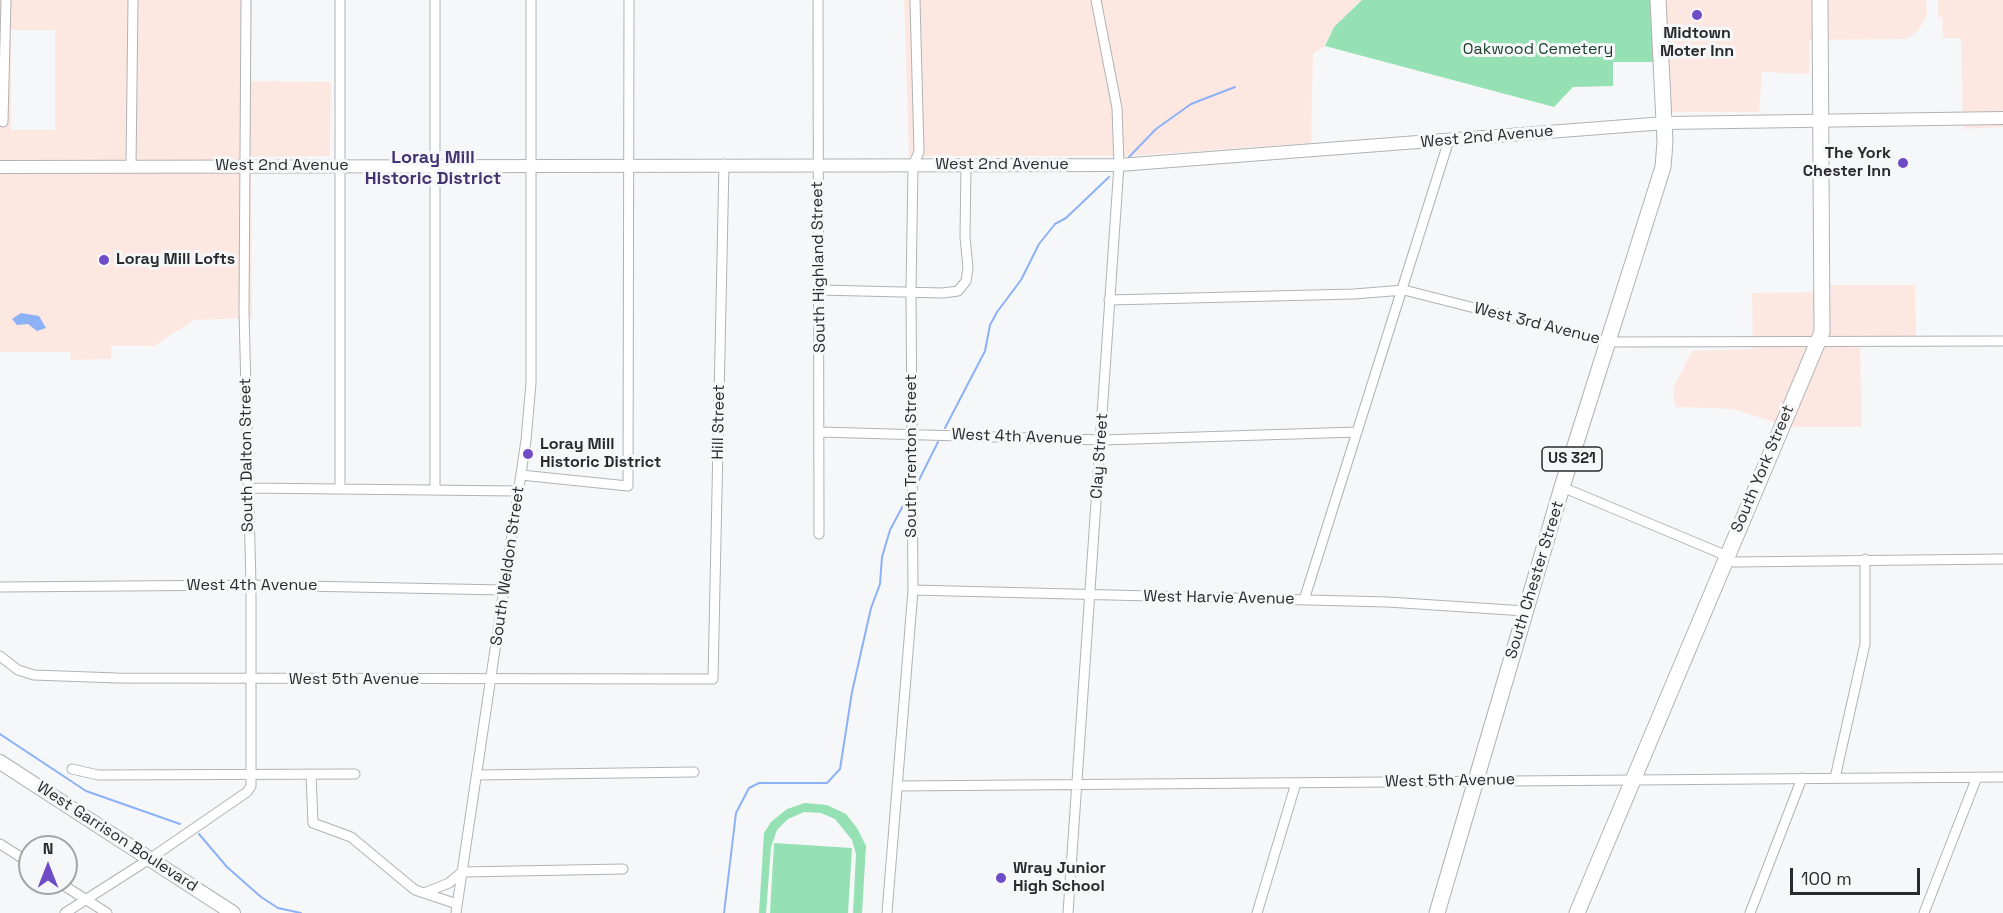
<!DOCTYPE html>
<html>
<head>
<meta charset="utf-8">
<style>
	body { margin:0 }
	#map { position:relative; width:2003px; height:913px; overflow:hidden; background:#f6f7f9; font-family:"Space Grotesk",sans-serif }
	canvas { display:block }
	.north { position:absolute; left:18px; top:835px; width:60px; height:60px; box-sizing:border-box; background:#f6f7f9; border:2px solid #a4a5a7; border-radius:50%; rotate:0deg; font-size:16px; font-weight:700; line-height:24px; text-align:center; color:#2a2a2b }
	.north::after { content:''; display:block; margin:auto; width:21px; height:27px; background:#6f4cc6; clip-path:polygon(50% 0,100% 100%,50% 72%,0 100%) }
	.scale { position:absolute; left:1790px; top:868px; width:130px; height:27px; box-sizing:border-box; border:3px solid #2a2a2b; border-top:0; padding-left:8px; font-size:18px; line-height:21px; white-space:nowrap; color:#2a2a2b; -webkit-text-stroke:4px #f6f7f9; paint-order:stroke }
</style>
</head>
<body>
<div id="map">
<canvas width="2003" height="913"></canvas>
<div class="north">N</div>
<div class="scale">100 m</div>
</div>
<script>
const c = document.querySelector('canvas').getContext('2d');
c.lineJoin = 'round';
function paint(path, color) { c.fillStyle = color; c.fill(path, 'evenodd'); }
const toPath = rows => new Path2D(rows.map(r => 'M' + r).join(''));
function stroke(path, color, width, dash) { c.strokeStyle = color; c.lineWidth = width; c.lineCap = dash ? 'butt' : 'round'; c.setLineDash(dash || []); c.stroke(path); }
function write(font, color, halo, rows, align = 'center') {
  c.font = font + ' "Space Grotesk",sans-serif'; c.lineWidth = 6; c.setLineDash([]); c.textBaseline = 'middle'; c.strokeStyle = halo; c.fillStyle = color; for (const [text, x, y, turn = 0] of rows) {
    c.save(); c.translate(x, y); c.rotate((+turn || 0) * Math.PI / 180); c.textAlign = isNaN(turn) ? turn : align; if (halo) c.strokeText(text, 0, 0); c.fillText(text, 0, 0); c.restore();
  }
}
const commercial = toPath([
	[0,0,252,0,251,81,331,82,330,156,251,157,252,318,194,320,154,346,111,346,111,359,71,360,70,352,0,352],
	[11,30,55,30,55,130,11,130],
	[904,0,1362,0,1354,6,1327,39,1325,46,1313,54,1311,143,1129,156,909,156],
	[1664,0,1926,0,1927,15,1918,31,1906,39,1809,40,1809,74,1762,72,1759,112,1667,112],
	[1938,0,2003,0,2003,127,1963,129,1961,38,1943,38,1942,17,1938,17],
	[1831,285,1915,285,1916,337,1860,338,1862,427,1789,427,1733,409,1675,407,1673,388,1692,351,1753,349,1752,293,1831,292]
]);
const green = toPath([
	[1362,0,1652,0,1654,62,1613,62,1613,86,1573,87,1554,107,1325,46,1334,27],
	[805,803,827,805,846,814,857,828,866,846,862,913,853,913,856,854,852,840,835,819,821,813,804,812,788,819,777,830,771,847,766,913,759,913,764,833,771,822,787,809],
	[774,843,852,848,848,913,770,913]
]);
const water = toPath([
	[21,313,39,316,46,328,37,331,28,324,17,325,12,319]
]);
const stream = toPath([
	[1129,157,1156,129,1191,104,1235,87],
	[945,428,985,351,990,325,997,312,1021,280,1039,244,1055,224,1066,218,1109,177],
	[919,480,938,442],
	[0,734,86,791,180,824],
	[199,834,227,867,261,897,278,908,301,913],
	[724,913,736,813,749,788,759,783,827,783,840,769,852,692,871,608,880,584,882,557,890,530,907,498]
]);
const minor = toPath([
	[818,0,819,534],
	[3,122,6,0],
	[131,166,133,0],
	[820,290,943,293,958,291,966,281,968,268,965,237,966,165],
	[1109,300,1354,294,1404,290,1608,342,2003,341],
	[820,432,1102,440,1357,432],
	[521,475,628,486,629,0],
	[1562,487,1720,553,1725,559,1734,562,2003,559],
	[249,488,517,491],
	[340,489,340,0],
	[435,490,435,0],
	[0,587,251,585,504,590],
	[913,590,1388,602,1525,611],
	[1304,600,1449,140],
	[0,656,18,670,34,675,117,678,713,679,724,164],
	[72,769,98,775,355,774],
	[311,774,313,823,351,837,415,890,457,904],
	[477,775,694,772],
	[1835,778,1865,644,1865,559],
	[897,786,2003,777],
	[0,844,30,863],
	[60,883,107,913],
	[424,893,449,883,462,872,623,869],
	[65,913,151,858,247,792,251,786,251,585,244,312,246,0],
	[456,913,526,440,531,383,531,0],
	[887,913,913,590,911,292,913,165,919,152,915,0],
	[1068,913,1119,165,1117,108,1096,0],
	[1257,913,1296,783],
	[1750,913,1802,778],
	[1924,913,1977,777]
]);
const tertiary = toPath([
	[0,167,1119,165,1665,123,2003,118]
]);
const secondary = toPath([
	[0,762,233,913]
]);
const primary = toPath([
	[1437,913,1562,487,1663,167,1665,142,1658,0],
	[1577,913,1822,332,1820,0]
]);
const markers = [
	[1697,15,6,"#6f4cc6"],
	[1903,163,6,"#6f4cc6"],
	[104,260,6,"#6f4cc6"],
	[528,454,6,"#6f4cc6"],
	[1001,878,6,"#6f4cc6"]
];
const shields = [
	[1572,459,60]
];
const shieldNames = [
	["US 321",1572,459]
];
const poiNames = [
	["Midtown",1697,34,"center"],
	["Moter Inn",1697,52,"center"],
	["The York",1891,154,"right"],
	["Chester Inn",1891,172,"right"],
	["Loray Mill Lofts",116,260],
	["Loray Mill",540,445],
	["Historic District",540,463],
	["Wray Junior",1013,869],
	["High School",1013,887]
];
const parkNames = [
	["Oakwood Cemetery",1538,50]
];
const streetNames = [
	["West 2nd Avenue",1487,137,-5],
	["West 2nd Avenue",1002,165],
	["West 2nd Avenue",282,166],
	["South Highland Street",819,267,-91],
	["West 3rd Avenue",1537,324,14],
	["Hill Street",719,422,-89],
	["West 4th Avenue",1017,437,2],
	["South Dalton Street",247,455,-91],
	["South Trenton Street",912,456,-90],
	["Clay Street",1100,456,-86],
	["South York Street",1763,469,-67],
	["South Weldon Street",508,566,-82],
	["South Chester Street",1535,580,-73],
	["West 4th Avenue",252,586],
	["West Harvie Avenue",1219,598,1],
	["West 5th Avenue",354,680],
	["West 5th Avenue",1450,781,-1],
	["West Garrison Boulevard",117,837,33]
];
const neighbourhoodNames = [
	["Loray Mill",433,158],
	["Historic District",433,179]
];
paint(commercial, '#fce8e1');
paint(green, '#95e1b4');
paint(water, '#8db1f7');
stroke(stream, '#8db1f7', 2);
stroke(minor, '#b1b2b4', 11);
stroke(tertiary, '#b1b2b4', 14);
stroke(secondary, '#b1b2b4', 16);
stroke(primary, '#b1b2b4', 17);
stroke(minor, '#fff', 9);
stroke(tertiary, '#fff', 12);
stroke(secondary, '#fff', 14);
stroke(primary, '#fff', 15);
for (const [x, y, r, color] of markers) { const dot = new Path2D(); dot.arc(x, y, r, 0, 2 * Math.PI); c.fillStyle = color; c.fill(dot); stroke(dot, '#f6f7f9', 2); }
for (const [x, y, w] of shields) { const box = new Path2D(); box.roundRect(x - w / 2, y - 12, w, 24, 4.5); c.fillStyle = '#f6f7f9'; c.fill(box); stroke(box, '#2a2a2b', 1.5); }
write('bold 15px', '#2a2a2b', null, shieldNames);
write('bold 16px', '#2a2a2b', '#f6f7f9', poiNames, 'left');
write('16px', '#193e2a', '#f6f7f9', parkNames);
write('16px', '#2a2a2b', '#f6f7f9', streetNames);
write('bold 18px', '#443572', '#f6f7f9', neighbourhoodNames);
</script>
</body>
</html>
